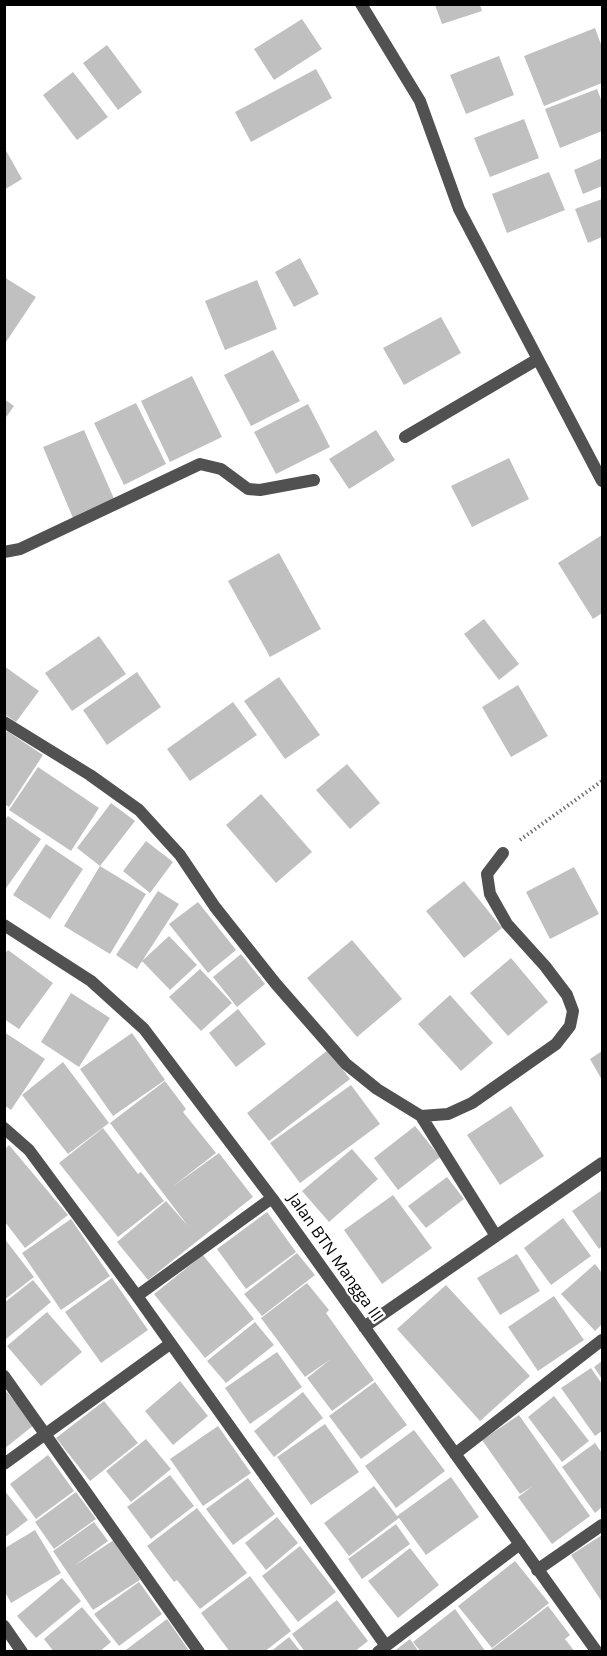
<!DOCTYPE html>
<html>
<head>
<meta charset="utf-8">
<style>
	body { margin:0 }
	#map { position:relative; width:607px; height:1656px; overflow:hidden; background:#fff; font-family:"Open Sans",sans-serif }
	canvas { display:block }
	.frame { position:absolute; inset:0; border:6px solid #000; pointer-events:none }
</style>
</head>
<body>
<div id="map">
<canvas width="607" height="1656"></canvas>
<div class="frame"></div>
</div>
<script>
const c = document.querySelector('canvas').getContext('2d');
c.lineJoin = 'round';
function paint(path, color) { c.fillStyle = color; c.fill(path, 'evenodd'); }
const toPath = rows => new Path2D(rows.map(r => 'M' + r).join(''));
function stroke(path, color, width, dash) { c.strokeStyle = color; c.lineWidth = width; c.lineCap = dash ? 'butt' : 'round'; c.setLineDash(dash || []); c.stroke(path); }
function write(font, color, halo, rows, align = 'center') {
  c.font = font + ' "Open Sans",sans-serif'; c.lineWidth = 4.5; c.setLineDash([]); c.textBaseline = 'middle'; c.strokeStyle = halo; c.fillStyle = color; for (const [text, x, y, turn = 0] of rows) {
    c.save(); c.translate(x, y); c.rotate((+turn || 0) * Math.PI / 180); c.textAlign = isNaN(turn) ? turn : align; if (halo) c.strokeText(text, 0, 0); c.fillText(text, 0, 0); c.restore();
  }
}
const building = toPath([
	[435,5,480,5,482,11,442,24],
	[302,19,322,49,274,80,254,49],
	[595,28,602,47,602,83,544,106,524,56],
	[107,45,142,92,118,110,83,63],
	[499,56,514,95,466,114,450,75],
	[316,69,332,98,251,142,235,112],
	[73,72,108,117,77,140,43,95],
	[597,89,602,102,602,131,560,148,545,109],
	[524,119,539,158,490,177,474,138],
	[4,147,22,179,4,190],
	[602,158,602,186,583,194,574,170],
	[549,172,565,210,507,233,492,194],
	[602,199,602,237,588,243,575,209],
	[300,258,319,294,294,307,275,272],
	[4,277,36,297,4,345],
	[257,280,277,329,225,350,205,301],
	[441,317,461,353,404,385,383,348],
	[273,350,300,401,251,426,224,375],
	[192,376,222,437,170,462,141,401],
	[4,399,14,406,4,420],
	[136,403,166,464,124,485,94,423],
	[308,404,330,447,276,474,254,432],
	[84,430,115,501,73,518,43,447],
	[376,430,395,460,349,489,329,459],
	[509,458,529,499,472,527,451,486],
	[602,535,602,613,593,619,558,563],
	[279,553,321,629,270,657,228,581],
	[484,619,519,664,499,680,464,634],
	[99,636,126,674,72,711,45,673],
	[4,666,39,691,16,722,4,714],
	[137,672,161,707,107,745,83,710],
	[279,677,320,735,285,759,244,701],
	[518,685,548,736,511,757,482,707],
	[233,702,257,735,190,781,167,749],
	[7,731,43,755,9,807,4,804,4,735],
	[347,764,380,803,350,829,316,790],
	[38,767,99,808,71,851,9,810],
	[261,794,312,852,276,883,226,825],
	[111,803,135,821,100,866,77,848],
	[8,816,41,839,4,891,4,821],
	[146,841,173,862,150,893,123,871],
	[46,844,83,869,50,919,13,895],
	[100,866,146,894,110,954,64,926],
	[574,867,599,914,550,939,526,892],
	[464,881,502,928,464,958,426,911],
	[158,891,179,904,137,969,116,955],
	[198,902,236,950,208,973,169,924],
	[169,936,197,965,170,990,142,961],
	[352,940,402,999,357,1037,307,978],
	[8,950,53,983,19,1029,4,1019,4,955],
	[241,954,265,984,237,1007,213,977],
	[511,958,548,1002,508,1036,470,993],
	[200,969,232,1003,201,1031,169,997],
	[71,993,110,1018,79,1067,41,1042],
	[450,995,493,1043,461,1071,418,1024],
	[238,1009,266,1044,236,1067,209,1033],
	[4,1032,45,1059,11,1110,4,1105],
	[132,1033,165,1080,113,1116,80,1069],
	[328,1050,350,1079,269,1141,247,1113],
	[602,1051,602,1080,590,1059],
	[63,1062,109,1123,68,1154,22,1095],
	[165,1081,186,1109,183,1112,216,1153,172,1187,219,1153,253,1197,148,1280,117,1242,166,1201,188,1226,110,1123],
	[351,1085,380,1124,300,1183,270,1143],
	[511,1106,544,1156,500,1185,467,1135],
	[415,1126,440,1157,398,1190,374,1158],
	[103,1128,138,1174,141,1172,164,1201,118,1237,59,1163],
	[9,1145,68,1215,25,1248,5,1222,5,1149],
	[352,1149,378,1179,329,1222,302,1191],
	[447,1177,464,1199,426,1228,408,1206],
	[602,1190,602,1246,599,1249,572,1211],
	[393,1195,432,1248,382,1284,344,1230],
	[267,1212,296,1252,246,1289,217,1249],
	[563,1218,591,1256,551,1285,524,1248],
	[71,1219,110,1276,61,1310,22,1253],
	[4,1238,34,1277,4,1300],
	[297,1253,315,1275,262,1316,244,1294],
	[517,1254,540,1291,500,1315,477,1278],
	[203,1255,254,1319,205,1358,154,1294],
	[595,1264,602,1273,602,1324,595,1331,561,1294],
	[112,1278,148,1330,101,1363,65,1312],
	[33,1280,51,1302,6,1339,4,1303],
	[307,1283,329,1310,326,1313,374,1380,332,1411,307,1378,331,1359,305,1377,261,1318],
	[446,1285,530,1376,480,1421,397,1329],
	[554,1296,584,1340,538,1371,508,1327],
	[47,1312,82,1352,41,1386,7,1346],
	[255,1322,274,1345,226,1383,207,1361],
	[277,1352,302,1387,250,1424,225,1388],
	[602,1361,602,1379,594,1367],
	[591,1368,602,1384,602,1431,595,1436,561,1388],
	[180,1381,208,1416,173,1445,145,1411],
	[375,1382,407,1425,361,1459,329,1416],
	[7,1392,34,1425,4,1449,4,1394],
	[303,1392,323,1418,274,1457,254,1431],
	[554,1396,589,1441,562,1462,528,1417],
	[104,1401,138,1443,90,1481,56,1438],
	[519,1415,590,1516,552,1544,518,1497,533,1486,520,1494,482,1440],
	[325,1424,359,1472,311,1505,277,1457],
	[218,1426,251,1473,203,1506,170,1459],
	[414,1430,445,1471,396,1508,365,1466],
	[146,1439,171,1469,131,1502,106,1471],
	[595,1443,602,1453,602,1507,595,1513,562,1467],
	[48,1455,74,1491,36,1519,10,1484],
	[170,1475,194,1506,151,1539,127,1507],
	[451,1477,479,1517,426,1555,399,1518,349,1556,324,1523,374,1486,397,1516],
	[248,1478,275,1514,233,1545,206,1509],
	[4,1490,28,1520,4,1538],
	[76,1492,96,1519,54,1549,35,1522],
	[197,1508,247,1573,200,1609,177,1580,174,1582,147,1546],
	[277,1517,298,1543,266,1570,245,1543],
	[94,1522,108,1541,74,1566,114,1540,140,1580,93,1610,53,1551],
	[396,1524,410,1544,362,1579,348,1559],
	[35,1530,61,1573,11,1603,5,1592,5,1548],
	[602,1535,602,1602,571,1555],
	[300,1546,336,1592,298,1622,262,1576],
	[410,1548,439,1585,398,1618,368,1581],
	[515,1561,549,1603,492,1648,458,1606],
	[250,1576,291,1631,264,1652,230,1652,201,1613],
	[62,1578,81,1601,36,1638,17,1616],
	[139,1582,162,1614,119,1646,94,1614],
	[337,1600,368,1641,354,1652,305,1652,292,1634],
	[548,1606,570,1635,565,1639,575,1652,488,1652],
	[82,1607,111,1642,99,1652,54,1652,44,1639],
	[455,1609,486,1652,421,1652,413,1642],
	[167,1619,190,1652,123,1652],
	[289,1637,301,1652,270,1652],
	[410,1639,419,1652,393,1652]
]);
const path = toPath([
	[520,840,602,781]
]);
const street = toPath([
	[361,4,420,101,459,209,602,481],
	[405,437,538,359],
	[4,552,20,549,200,464,221,469,248,489,260,490,314,480],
	[4,722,90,775,139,810,180,855,215,907,276,984,346,1064,377,1089,421,1116,448,1114,472,1103,556,1044,570,1026,573,1011,567,995,545,966,507,924,490,894,487,874,503,853],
	[4,925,91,981,144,1029,272,1198,597,1652],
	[421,1116,496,1236],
	[4,1128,29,1150,137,1296,386,1646],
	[137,1296,272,1198],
	[364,1327,602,1163],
	[4,1376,199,1652],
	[455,1454,602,1340],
	[4,1464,170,1344],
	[537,1570,602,1525],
	[4,1626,22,1652],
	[378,1652,520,1544]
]);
const streetNames = [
	["Jalan BTN Mangga III",335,1258,55]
];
paint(building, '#c0c0c0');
stroke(path, '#737373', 4, [1.5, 3]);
stroke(street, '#515151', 12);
write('16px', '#000', '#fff', streetNames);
</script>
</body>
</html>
